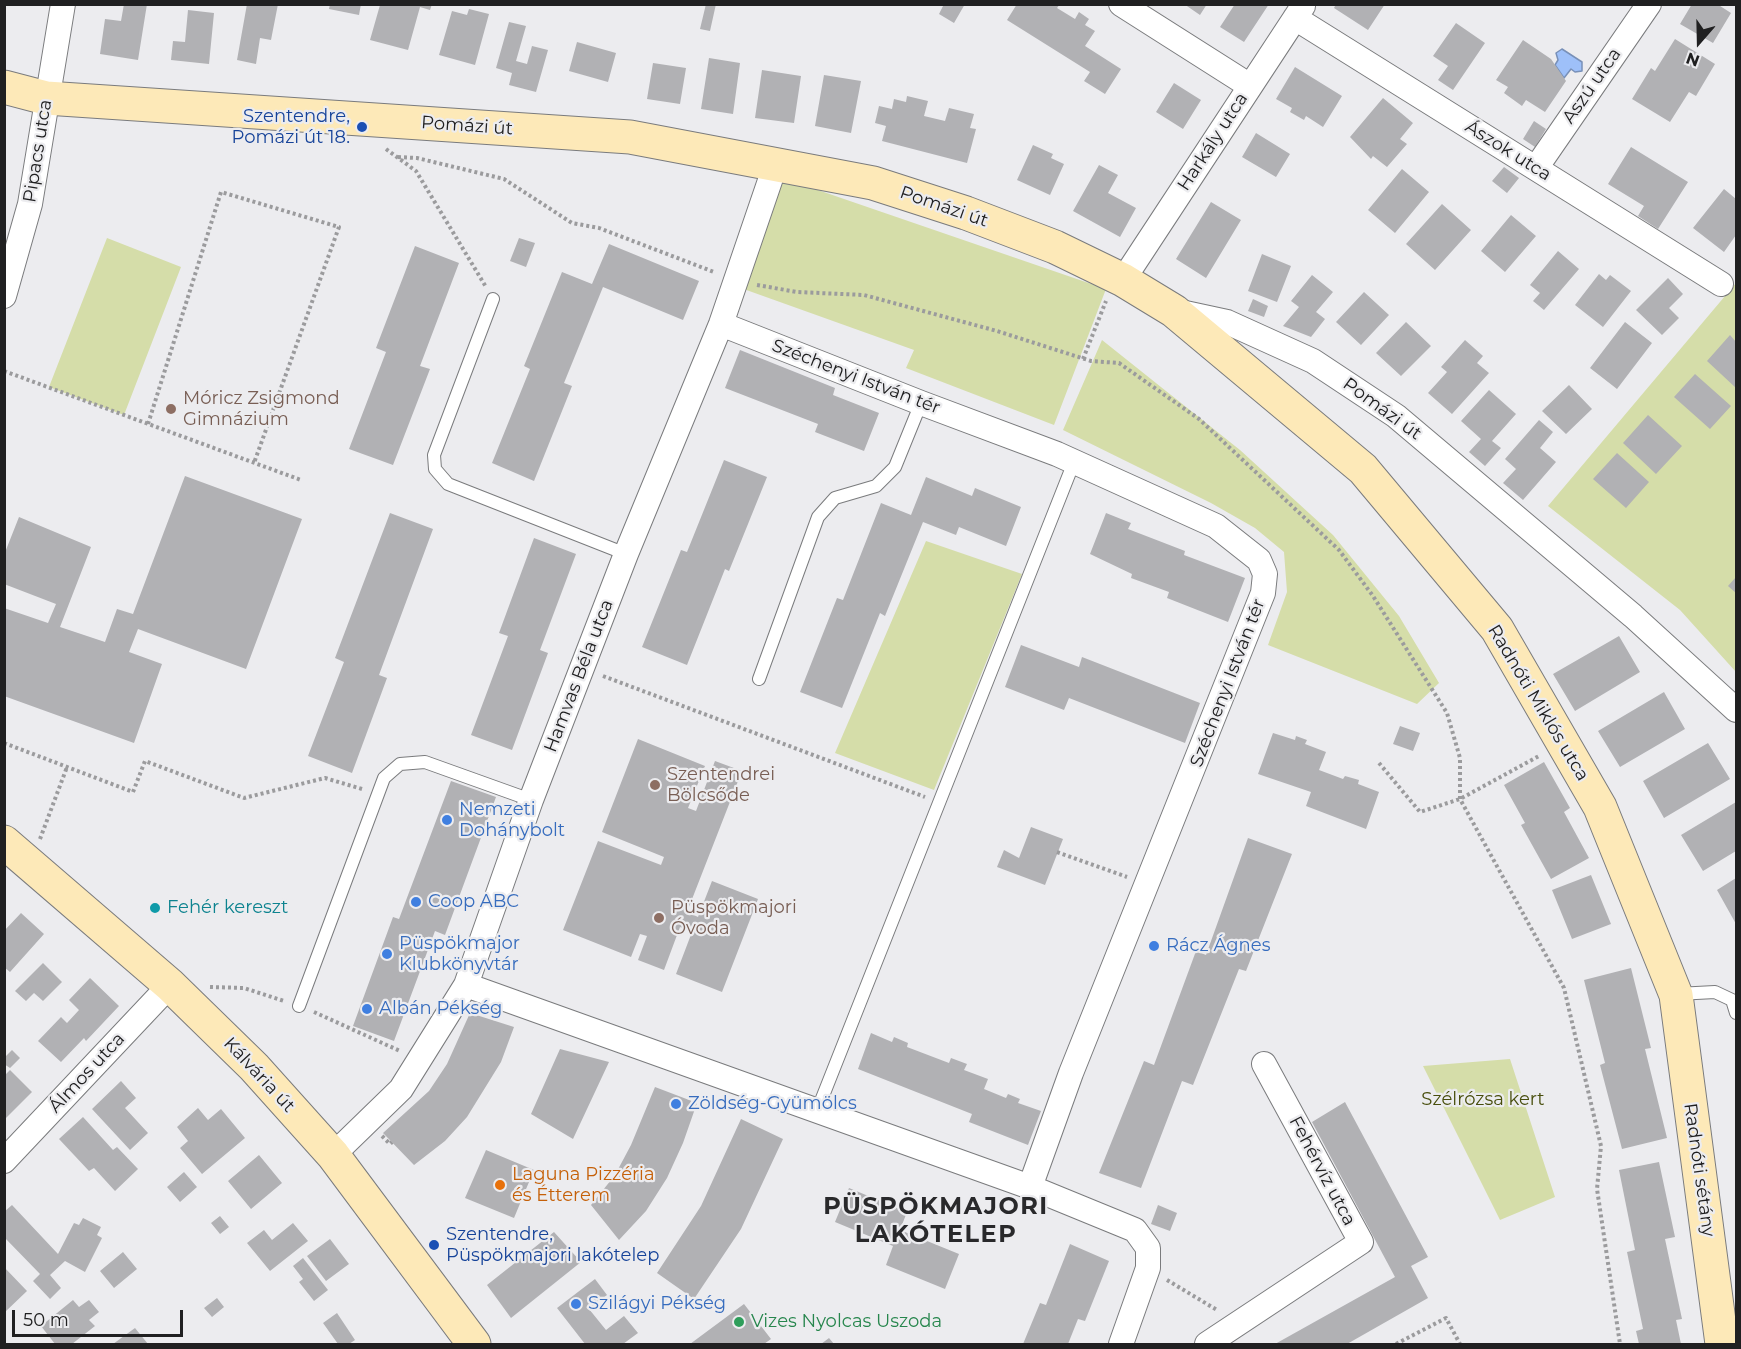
<!DOCTYPE html>
<html>
<head>
<meta charset="utf-8">
<style>
	body { margin:0 }
	#map { position:relative; width:1741px; height:1349px; overflow:hidden; background:#ececef; font-family:Montserrat,sans-serif }
	canvas { display:block }
	.frame { position:absolute; inset:0; border:6px solid #202021; pointer-events:none }
	.north { position:absolute; left:1669px; top:12px; width:60px; height:60px; -webkit-text-stroke:4px #ececef; paint-order:stroke; rotate:200deg; font-size:16px; font-weight:700; line-height:24px; text-align:center; color:#202021 }
	.north::after { content:''; display:block; margin:auto; width:21px; height:27px; background:#202021; clip-path:polygon(50% 0,100% 100%,50% 72%,0 100%) }
	.scale { position:absolute; left:12px; top:1310px; width:171px; height:27px; box-sizing:border-box; border:3px solid #202021; border-top:0; padding-left:8px; font-size:18px; line-height:21px; white-space:nowrap; color:#202021; -webkit-text-stroke:4px #ececef; paint-order:stroke }
</style>
</head>
<body>
<div id="map">
<canvas width="1741" height="1349"></canvas>
<div class="frame"></div>
<div class="north">N</div>
<div class="scale">50 m</div>
</div>
<script>
const c = document.querySelector('canvas').getContext('2d');
c.lineJoin = 'round';
function paint(path, color) { c.fillStyle = color; c.fill(path, 'evenodd'); }
const toPath = rows => new Path2D(rows.map(r => 'M' + r).join(''));
function stroke(path, color, width, dash) { c.strokeStyle = color; c.lineWidth = width; c.lineCap = dash ? 'butt' : 'round'; c.setLineDash(dash || []); c.stroke(path); }
function write(font, color, halo, rows, align = 'center') {
  c.font = font + ' Montserrat,sans-serif'; c.lineWidth = 4.5; c.setLineDash([]); c.textBaseline = 'middle'; c.strokeStyle = halo; c.fillStyle = color; for (const [text, x, y, turn = 0] of rows) {
    c.save(); c.translate(x, y); c.rotate((+turn || 0) * Math.PI / 180); c.textAlign = isNaN(turn) ? turn : align; if (halo) c.strokeText(text, 0, 0); c.fillText(text, 0, 0); c.restore();
  }
}
const green = toPath([
	[780,177,1106,289,1054,425,906,368,914,350,738,287],
	[107,238,181,267,124,415,49,387],
	[1736,283,1736,672,1680,610,1548,506],
	[1102,340,1240,450,1333,535,1399,616,1439,683,1417,704,1268,645,1287,592,1284,552,1255,528,1211,503,1063,430],
	[926,541,1022,574,934,790,835,753],
	[1510,1059,1555,1197,1500,1220,1423,1066]
]);
const water = toPath([
	[1562,49,1582,62,1582,71,1575,72,1571,69,1564,78,1555,65,1558,60,1556,53,1562,49]
]);
const building = toPath([
	[124,4,147,4,138,60,100,54,105,19,121,21],
	[247,4,278,4,271,40,260,38,256,64,237,60],
	[330,4,361,4,359,15,329,9],
	[432,4,430,10,420,7,408,50,370,40,380,5],
	[706,4,716,4,710,31,700,29],
	[944,4,965,4,954,23,939,14],
	[1017,4,1060,4,1057,8,1075,19,1079,12,1089,19,1085,25,1095,31,1085,46,1121,69,1105,94,1084,81,1090,72,1007,20],
	[1184,4,1207,4,1200,15],
	[1235,4,1269,4,1244,42,1220,27],
	[1336,4,1385,4,1368,30,1334,8],
	[1692,4,1717,4,1731,13,1713,43,1680,24],
	[469,9,489,14,475,65,439,55,452,11,467,15],
	[188,10,214,13,209,64,171,60,173,41,185,42],
	[509,22,526,26,516,61,527,64,532,46,548,50,536,92,509,85,512,73,496,68],
	[1456,23,1485,43,1453,90,1438,80,1448,66,1433,56],
	[1675,39,1715,64,1696,96,1689,92,1670,122,1632,99,1651,68,1655,71],
	[1523,40,1551,59,1566,81,1545,112,1526,100,1522,106,1504,93,1508,87,1496,80],
	[577,42,616,53,608,82,569,71],
	[709,58,740,63,733,114,701,109],
	[653,63,686,68,680,104,647,99],
	[1295,67,1342,96,1323,127,1306,116,1304,120,1290,112,1292,108,1276,99],
	[762,70,801,76,794,123,755,118],
	[824,75,861,81,851,133,815,126],
	[1174,83,1201,100,1183,129,1156,112],
	[907,96,928,101,924,116,945,121,949,108,974,114,970,128,976,129,967,163,882,141,886,126,875,123,879,106,892,109,894,99,906,102],
	[1383,98,1413,123,1400,139,1407,144,1387,167,1373,156,1371,159,1350,137],
	[1534,121,1546,129,1535,147,1523,139],
	[1256,133,1290,154,1276,177,1242,157],
	[1033,145,1053,154,1051,158,1064,164,1050,195,1017,180],
	[1631,147,1688,182,1658,229,1638,216,1644,206,1608,184],
	[1099,165,1118,175,1108,193,1136,208,1120,237,1073,211],
	[1504,167,1519,178,1507,193,1492,181],
	[1402,169,1429,192,1395,233,1368,210],
	[1724,189,1736,199,1736,235,1724,252,1693,228],
	[1211,202,1241,220,1206,278,1176,259],
	[1442,204,1471,230,1435,270,1406,244],
	[1511,215,1536,236,1505,272,1481,251],
	[519,238,535,243,526,267,510,261],
	[609,244,699,281,683,320,603,287,564,383,572,386,534,481,492,463,530,369,524,366,562,272,592,284],
	[415,246,459,263,420,366,430,369,393,465,349,449,386,352,376,348],
	[1558,251,1579,269,1544,310,1533,301,1540,293,1530,285],
	[1262,254,1291,266,1277,302,1248,291],
	[1599,274,1606,280,1610,275,1631,291,1603,327,1575,305],
	[1312,275,1333,292,1316,312,1325,319,1311,337,1283,326,1299,307,1291,301],
	[1668,278,1683,294,1669,308,1679,318,1662,335,1636,310],
	[1364,292,1389,315,1361,345,1336,322],
	[1253,299,1268,306,1264,317,1248,311],
	[1406,322,1431,346,1401,376,1376,353],
	[1625,322,1652,343,1617,389,1590,368],
	[1730,335,1736,342,1736,388,1707,361],
	[1465,340,1483,356,1477,363,1489,373,1452,414,1428,393,1447,372,1441,367],
	[740,350,835,388,833,395,879,413,864,451,815,432,818,424,725,388],
	[1695,374,1731,406,1710,429,1674,397],
	[1569,385,1592,409,1566,434,1542,411],
	[1489,390,1516,414,1492,441,1501,448,1485,466,1469,452,1481,439,1461,421],
	[1648,415,1682,446,1656,474,1623,443],
	[1539,420,1553,432,1540,448,1556,462,1523,500,1503,483,1516,469,1505,459],
	[1617,453,1649,482,1626,508,1593,479],
	[724,460,767,477,729,571,725,569,687,665,642,647,681,550,687,552],
	[185,476,302,519,246,669,138,629,129,652,162,664,134,743,4,696,4,608,48,623,56,604,4,584,4,555,19,517,91,547,60,627,105,642,117,609,133,614],
	[926,477,972,496,975,488,1021,507,1006,546,959,527,956,535,923,522,885,616,880,613,842,708,800,692,837,598,843,600,881,503,911,515],
	[390,513,433,529,379,675,387,678,352,773,308,756,344,662,335,658],
	[1106,513,1131,523,1128,529,1185,551,1184,555,1245,578,1228,622,1167,598,1169,592,1131,578,1132,574,1090,554],
	[534,538,576,554,540,650,548,653,512,750,471,735,508,636,499,633],
	[1736,577,1736,593,1728,586],
	[1619,636,1640,672,1575,711,1553,674],
	[1021,645,1079,667,1082,657,1200,703,1185,743,1069,698,1064,710,1005,687],
	[1664,692,1685,729,1620,767,1598,731],
	[1400,726,1420,733,1413,751,1393,744],
	[1273,733,1295,740,1296,736,1307,740,1305,744,1326,752,1319,770,1343,779,1345,776,1359,780,1358,784,1379,792,1366,829,1306,806,1311,792,1258,774],
	[638,739,705,766,688,808,696,811,715,761,742,771,687,912,698,917,712,881,758,899,722,992,676,974,692,932,680,927,664,970,638,960,647,936,640,934,631,957,563,930,598,841,661,865,664,857,602,832],
	[1708,743,1730,779,1664,818,1643,781],
	[1544,762,1570,808,1564,812,1589,858,1551,879,1521,825,1525,823,1504,785],
	[451,781,496,797,445,935,435,931,394,1041,353,1026,393,917,399,919],
	[1736,802,1736,851,1703,871,1681,835],
	[1031,827,1063,839,1045,885,997,867,1004,850,1019,858],
	[1248,838,1292,854,1246,971,1239,969,1193,1085,1182,1081,1141,1188,1099,1173,1144,1061,1154,1065,1196,951,1206,955],
	[1591,875,1611,924,1572,939,1552,890],
	[1736,878,1736,924,1717,890],
	[21,913,44,934,10,972,4,967,4,931],
	[43,963,62,982,43,1001,34,993,26,1001,15,991],
	[1631,968,1651,1048,1645,1049,1667,1138,1622,1149,1600,1065,1605,1063,1584,980],
	[90,978,119,1006,86,1041,84,1038,61,1062,38,1041,61,1017,67,1023,79,1010,69,1000],
	[470,1013,514,1027,501,1062,467,1117,445,1141,414,1165,383,1133,429,1091,447,1064],
	[871,1033,892,1042,894,1037,908,1043,907,1047,949,1063,951,1058,967,1064,964,1070,988,1079,984,1089,1006,1098,1008,1094,1020,1099,1018,1103,1041,1111,1028,1145,969,1122,972,1114,858,1069],
	[560,1049,609,1062,573,1139,531,1114],
	[12,1050,20,1058,10,1068,4,1064,4,1058],
	[10,1070,32,1092,4,1120,4,1076],
	[121,1081,136,1098,125,1108,148,1133,130,1150,92,1109],
	[655,1087,697,1103,683,1143,667,1178,646,1211,619,1240,591,1205,615,1175,631,1145],
	[1345,1102,1428,1257,1411,1266,1428,1298,1347,1344,1275,1344,1395,1277,1312,1122],
	[198,1108,208,1120,221,1109,245,1138,202,1174,180,1148,188,1141,177,1127],
	[83,1117,113,1150,117,1147,138,1169,115,1191,94,1168,89,1171,59,1139],
	[741,1119,783,1139,741,1229,694,1299,657,1273,701,1206],
	[486,1150,534,1170,514,1218,465,1198],
	[259,1155,282,1183,251,1209,228,1181],
	[1659,1162,1675,1237,1665,1239,1682,1319,1676,1320,1681,1344,1639,1344,1636,1331,1643,1329,1627,1252,1635,1250,1619,1170],
	[184,1172,197,1187,180,1202,167,1187],
	[849,1188,907,1212,900,1230,959,1254,945,1289,886,1265,893,1246,835,1222],
	[12,1205,58,1254,74,1223,79,1225,83,1218,101,1227,97,1235,102,1238,85,1272,65,1261,50,1275,61,1288,50,1299,33,1281,40,1274,4,1237,4,1212],
	[1158,1205,1177,1213,1170,1231,1151,1224],
	[220,1216,229,1227,220,1234,211,1223],
	[293,1223,308,1241,270,1271,247,1243,264,1230,272,1240],
	[554,1232,581,1262,511,1318,487,1285],
	[330,1239,349,1264,326,1281,307,1256],
	[1070,1244,1109,1261,1085,1321,1078,1319,1068,1344,1023,1344,1040,1303,1046,1305],
	[123,1252,137,1269,114,1288,100,1271],
	[303,1258,328,1290,314,1301,299,1282,303,1279,293,1266],
	[4,1267,27,1291,4,1313],
	[595,1279,607,1295,589,1309,606,1330,624,1316,638,1333,623,1344,585,1344,557,1308],
	[217,1298,224,1307,212,1317,204,1308],
	[73,1300,79,1307,89,1300,99,1312,89,1320,95,1326,72,1344,55,1344,41,1326],
	[744,1304,771,1339,764,1344,690,1344],
	[337,1313,355,1340,349,1344,338,1344,323,1323],
	[135,1328,148,1344,113,1344],
	[829,1338,834,1344,821,1344]
]);
const path = toPath([
	[386,149,416,171,486,287],
	[398,157,417,158,504,179,572,223,599,228,714,272],
	[757,285,797,292,864,295,997,331,1091,361,1119,363,1199,419,1339,550,1373,596,1447,713,1460,758,1460,799,1564,988,1601,1146,1597,1189,1620,1344],
	[1083,359,1106,301],
	[4,371,301,480],
	[148,424,221,192,339,227,254,463],
	[603,676,925,797],
	[4,743,133,792,145,761,244,798,325,778,362,789],
	[1379,763,1420,812,1460,799,1539,756],
	[40,839,67,767],
	[1057,852,1127,877],
	[210,987,244,988,284,1001],
	[314,1012,400,1051],
	[382,1136,390,1144,392,1142],
	[1167,1280,1217,1310],
	[1396,1344,1446,1318,1460,1344]
]);
const lane = toPath([
	[493,299,434,455,435,469,448,484,626,554],
	[759,679,818,517,835,498,876,486,895,467,921,403],
	[1677,994,1715,992,1732,1000,1736,1013],
	[299,1006,384,778,400,764,425,762,531,800],
	[817,1111,1074,462]
]);
const street = toPath([
	[1121,4,1250,86],
	[1295,18,1721,284],
	[1536,168,1649,4],
	[1123,280,1303,6],
	[4,296,30,204,63,4],
	[1176,311,1227,322,1313,361,1396,416,1633,616,1736,710],
	[721,324,921,403,1057,454,1216,526,1259,560,1265,574,1263,593,1071,1073,1030,1187],
	[466,985,1030,1187,1135,1230,1148,1248,1148,1268,1121,1344],
	[333,1155,401,1089,466,985,531,800,626,554,721,324,775,166],
	[4,1161,170,985],
	[1207,1344,1361,1242,1264,1064]
]);
const secondary = toPath([
	[4,87,46,98,630,137,873,183,966,213,1055,247,1123,280,1174,311,1363,469,1497,629,1600,807,1676,995,1722,1344],
	[4,842,170,985,254,1067,333,1155,474,1344]
]);
const markers = [
	[362,127,6,"#1a4fb4"],
	[171,409,6,"#8d6e63"],
	[655,785,6,"#8d6e63"],
	[447,820,6,"#3f7fe0"],
	[416,902,6,"#3f7fe0"],
	[155,908,6,"#0f9aa8"],
	[659,918,6,"#8d6e63"],
	[1154,946,6,"#3f7fe0"],
	[387,954,6,"#3f7fe0"],
	[367,1009,6,"#3f7fe0"],
	[676,1104,6,"#3f7fe0"],
	[500,1185,6,"#e8710a"],
	[434,1245,6,"#1a4fb4"],
	[576,1304,6,"#3f7fe0"],
	[739,1322,6,"#2e9e5b"]
];
const streetNames = [
	["Aszú utca",1592,86,-55],
	["Pomázi út",467,126,4],
	["Harkály utca",1213,142,-57],
	["Pipacs utca",38,151,-81],
	["Ászok utca",1508,151,32],
	["Pomázi út",944,207,19],
	["Széchenyi István tér",856,377,21],
	["Pomázi út",1382,409,36],
	["Hamvas Béla utca",579,676,-69],
	["Széchenyi István tér",1228,683,-69],
	["Radnóti Miklós utca",1538,703,59],
	["Álmos utca",87,1073,-47],
	["Kálvária út",259,1075,47],
	["Radnóti sétány",1699,1170,82],
	["Fehérvíz utca",1322,1171,62]
];
const transitNames = [
	["Szentendre,",350,117],
	["Pomázi út 18.",350,138],
	["Szentendre,",446,1235,"left"],
	["Püspökmajori lakótelep",446,1256,"left"]
];
const educationNames = [
	["Móricz Zsigmond",183,399],
	["Gimnázium",183,420],
	["Szentendrei",667,775],
	["Bölcsőde",667,796],
	["Püspökmajori",671,908],
	["Óvoda",671,929]
];
const shopNames = [
	["Nemzeti",459,810],
	["Dohánybolt",459,831],
	["Coop ABC",428,902],
	["Püspökmajor",399,944],
	["Klubkönyvtár",399,965],
	["Rácz Ágnes",1166,946],
	["Albán Pékség",379,1009],
	["Zöldség-Gyümölcs",688,1104],
	["Szilágyi Pékség",588,1304]
];
const cultureNames = [
	["Fehér kereszt",167,908]
];
const parkNames = [
	["Szélrózsa kert",1483,1100]
];
const foodNames = [
	["Laguna Pizzéria",512,1175],
	["és Étterem",512,1196]
];
const leisureNames = [
	["Vizes Nyolcas Uszoda",751,1322]
];
const districtNames = [
	["PÜSPÖKMAJORI",936,1207],
	["LAKÓTELEP",936,1235]
];
paint(green, '#d5dda9');
paint(water, '#9ec0f9');
stroke(water, '#7890b8', 1.5);
paint(building, '#b1b1b4');
stroke(lane, '#7a7b7d', 14);
stroke(street, '#7a7b7d', 26);
stroke(secondary, '#7a7b7d', 35);
stroke(path, '#9b9b9d', 4, [3, 3]);
stroke(lane, '#fff', 12);
stroke(street, '#fff', 24);
stroke(secondary, '#fde9b8', 33);
for (const [x, y, r, color] of markers) { const dot = new Path2D(); dot.arc(x, y, r, 0, 2 * Math.PI); c.fillStyle = color; c.fill(dot); stroke(dot, '#ececef', 2); }
write('18px', '#202021', '#ececef', streetNames);
write('18px', '#164399', '#ececef', transitNames, 'right');
write('18px', '#785e54', '#ececef', educationNames, 'left');
write('18px', '#366cbe', '#ececef', shopNames, 'left');
write('18px', '#0d838f', '#ececef', cultureNames, 'left');
write('18px', '#484e0c', '#ececef', parkNames);
write('18px', '#c56008', '#ececef', foodNames, 'left');
write('18px', '#27864d', '#ececef', leisureNames, 'left');
c.letterSpacing = '1.5px';
write('bold 24px', '#29292b', '#ececef', districtNames);
c.letterSpacing = '0px';
</script>
</body>
</html>
